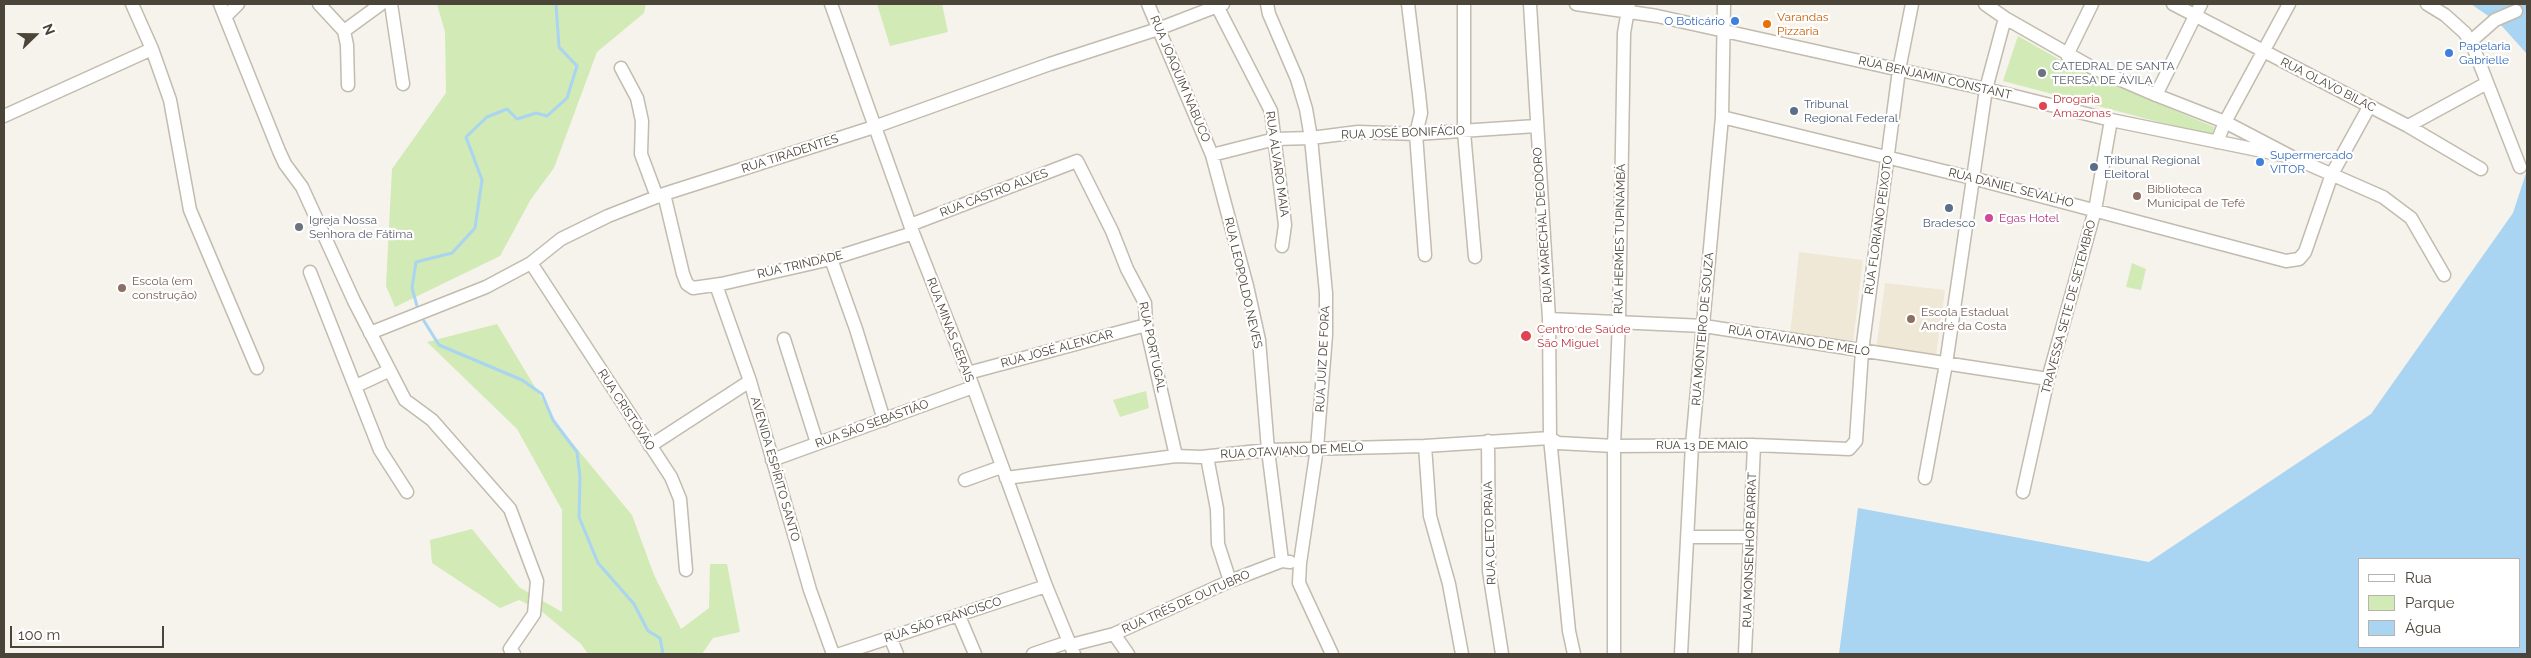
<!DOCTYPE html>
<html>
<head>
<meta charset="utf-8">
<style>
	body { margin:0 }
	#map { position:relative; width:2531px; height:658px; overflow:hidden; background:#f6f3ec; font-family:Raleway,sans-serif }
	canvas { display:block }
	.frame { position:absolute; inset:0; border:5px solid #4b4439; pointer-events:none }
	.legend { position:absolute; left:2358px; top:558px; width:162px; height:90px; box-sizing:border-box; background:#fff; border:1px solid #b7b4b0; margin:0; padding:6px 9px; list-style:none; font-size:15px; color:#4b4439 }
	.legend li { display:flex; align-items:center; gap:10px; height:25px }
	.legend b { width:25px; border:1px solid #b7b4b0 }
	.north { position:absolute; left:10px; top:10px; width:50px; height:50px; -webkit-text-stroke:4px #fff; paint-order:stroke; rotate:68deg; font-size:14px; font-weight:700; line-height:20px; text-align:center; color:#4b4439 }
	.north::after { content:''; display:block; margin:auto; width:18px; height:22px; background:#4b4439; clip-path:polygon(50% 0,100% 100%,50% 72%,0 100%) }
	.scale { position:absolute; left:10px; top:626px; width:154px; height:22px; box-sizing:border-box; border:2px solid #4b4439; border-top:0; padding-left:6px; font-size:15px; line-height:18px; white-space:nowrap; color:#4b4439; -webkit-text-stroke:4px #fff; paint-order:stroke }
</style>
</head>
<body>
<div id="map">
<canvas width="2531" height="658"></canvas>
<div class="frame"></div>
<ul class="legend">
<li><b style="height:6px;background:#fff"></b>Rua</li>
<li><b style="height:14px;background:#d2eab5"></b>Parque</li>
<li><b style="height:14px;background:#a9d4f2"></b>Água</li>
</ul>
<div class="north">N</div>
<div class="scale">100 m</div>
</div>
<script>
const c = document.querySelector('canvas').getContext('2d');
c.lineJoin = 'round';
function paint(path, color) { c.fillStyle = color; c.fill(path, 'evenodd'); }
const toPath = rows => new Path2D(rows.map(r => 'M' + r).join(''));
function stroke(path, color, width, dash) { c.strokeStyle = color; c.lineWidth = width; c.lineCap = dash ? 'butt' : 'round'; c.setLineDash(dash || []); c.stroke(path); }
function write(font, color, halo, rows, align = 'center') {
  c.font = font + ' Raleway,sans-serif'; c.lineWidth = 4.5; c.setLineDash([]); c.textBaseline = 'middle'; c.strokeStyle = halo; c.fillStyle = color; for (const [text, x, y, turn = 0] of rows) {
    c.save(); c.translate(x, y); c.rotate((+turn || 0) * Math.PI / 180); c.textAlign = isNaN(turn) ? turn : align; if (halo) c.strokeText(text, 0, 0); c.fillText(text, 0, 0); c.restore();
  }
}
const education = toPath([
	[1799,252,1863,260,1853,343,1790,336],
	[1885,283,1945,290,1936,356,1876,349]
]);
const green = toPath([
	[437,4,646,4,644,13,597,52,554,168,531,199,500,256,395,307,386,286,392,169,446,93,445,32],
	[877,4,942,4,948,32,890,46],
	[2018,36,2076,69,2214,127,2212,136,2003,81],
	[2132,263,2146,269,2141,290,2126,287],
	[497,324,559,427,632,515,654,575,681,629,709,608,710,564,727,564,740,632,713,638,702,654,588,654,581,644,540,610,519,600,500,608,432,563,430,540,472,529,519,587,562,612,562,510,517,429,427,342],
	[1146,391,1149,408,1120,417,1113,400]
]);
const water = toPath([
	[2471,4,2527,4,2527,54,2500,24],
	[2527,170,2527,654,1839,654,1858,508,2149,562,2371,414,2513,213],
	[2360,559,2520,559,2520,647,2360,647]
]);
const stream = toPath([
	[417,306,412,288,416,262,452,253,475,228,482,180,466,137,487,117,507,109,517,119,536,113,547,116,567,98,577,66,559,47,556,4],
	[424,321,439,345,522,380,542,394,553,420,577,452,580,477,579,517,598,563,634,604,648,631,660,638,663,654]
]);
const minor = toPath([
	[132,4,152,49,170,100,190,210,257,368],
	[220,4,279,151,285,164,302,187,354,301,405,400,432,420,510,509,537,581,534,614,510,649,514,654],
	[319,4,344,31,347,45,348,85],
	[391,4,403,84],
	[831,4,913,233,968,373,1046,586,1074,654],
	[1148,4,1212,155,1247,286,1259,340,1268,450,1282,561],
	[1216,4,1271,111,1285,225,1282,246],
	[1267,4,1269,14,1297,79,1306,109,1311,138,1326,293,1326,335,1317,448,1300,563,1299,583,1332,654],
	[1408,4,1419,94,1421,113,1416,134,1425,255],
	[1464,4,1464,132,1475,257],
	[1530,4,1549,319,1550,438,1569,631,1574,654],
	[1576,4,1657,16,1986,89,2111,120,2292,157],
	[1985,4,2005,18,2091,67,2156,95,2225,122,2292,157,2383,197,2411,218,2444,275],
	[2173,4,2408,126,2481,169],
	[2427,4,2445,15,2465,33,2474,49,2520,167],
	[225,17,238,4],
	[344,31,381,4],
	[2470,42,2495,20,2516,11],
	[2067,55,2092,4],
	[621,68,637,98,642,121,641,154,657,197],
	[2156,95,2201,4],
	[4,116,152,49],
	[1722,117,1972,178,2286,261,2299,259,2305,252,2332,174,2369,107],
	[2408,126,2487,83],
	[2217,142,2225,122,2289,4],
	[1212,155,1275,139,1311,138,1358,132,1416,134,1536,126],
	[664,194,683,274,687,284,693,288,721,284,831,259,913,233],
	[910,225,1077,161,1112,231,1127,269,1145,303,1146,325,1176,456],
	[831,259,856,329,884,420],
	[531,263,671,477,680,499,686,570],
	[310,272,380,450,407,492],
	[716,285,750,381,810,590,833,654],
	[1549,319,1704,326,2048,379],
	[370,333,486,287,531,263,561,239,608,216,664,194,874,127,1050,64,1158,29,1223,4],
	[784,339,817,443],
	[968,373,1146,325],
	[356,386,388,371],
	[1488,441,1489,571,1502,654],
	[650,446,750,381],
	[1425,446,1430,516,1449,584,1462,654],
	[1207,457,1217,509,1218,544,1230,581],
	[772,460,973,387],
	[1006,478,1176,456,1201,457,1268,450,1425,446,1550,438,1558,443,1614,446,1754,445,1849,449,1856,441,1862,351,1899,70,1912,4],
	[1925,478,1946,364,1986,89,2005,18],
	[965,480,1001,467],
	[2023,492,2048,379,2095,210,2111,120],
	[1688,537,1749,537],
	[959,616,975,654],
	[1114,634,1128,654],
	[890,637,897,654],
	[1071,645,1114,634,1230,581,1282,561,1290,562],
	[840,654,1046,586],
	[1033,654,1068,642],
	[1614,654,1614,446,1619,320,1624,33,1629,4],
	[1681,654,1692,445,1722,117,1724,4],
	[1745,654,1754,445]
]);
const markers = [
	[1735,21,5,"#3f7fe0"],
	[1767,24,5,"#e8710a"],
	[2449,53,5,"#3f7fe0"],
	[2042,73,5,"#6b7280"],
	[2043,106,5,"#e0444e"],
	[1794,111,5,"#5c6f8a"],
	[2260,162,5,"#3f7fe0"],
	[2094,167,5,"#5c6f8a"],
	[2137,196,5,"#8d6e63"],
	[1949,208,5,"#5c6f8a"],
	[1989,218,5,"#d1479c"],
	[299,227,5,"#6b7280"],
	[122,288,5,"#8d6e63"],
	[1911,319,5,"#8d6e63"],
	[1526,336,6,"#e0444e"]
];
const foodNames = [
	["Varandas",1777,17],
	["Pizzaria",1777,31]
];
const shopNames = [
	["O Boticário",1725,21,"right"],
	["Papelaria",2459,46],
	["Gabrielle",2459,60],
	["Supermercado",2270,155],
	["VITOR",2270,169]
];
const worshipNames = [
	["CATEDRAL DE SANTA",2052,66],
	["TERESA DE ÁVILA",2052,80],
	["Igreja Nossa",309,220],
	["Senhora de Fátima",309,234]
];
const streetNames = [
	["RUA BENJAMIN CONSTANT",1935,78,13],
	["RUA JOAQUIM NABUCO",1180,79,67],
	["RUA OLAVO BILAC",2328,85,27],
	["RUA JOSÉ BONIFÁCIO",1403,133,-2],
	["RUA TIRADENTES",790,154,-18],
	["RUA ÁLVARO MAIA",1277,164,82],
	["RUA DANIEL SEVALHO",2011,188,14],
	["RUA CASTRO ALVES",994,193,-21],
	["RUA MARECHAL DEODORO",1543,225,-94],
	["RUA FLORIANO PEIXOTO",1879,225,-82],
	["RUA HERMES TUPINAMBÁ",1620,239,-89],
	["RUA TRINDADE",800,265,-13],
	["RUA LEOPOLDO NEVES",1243,283,77],
	["TRAVESSA SETE DE SETEMBRO",2069,307,-75],
	["RUA MONTEIRO DE SOUZA",1703,329,-85],
	["RUA MINAS GERAIS",950,330,69],
	["RUA OTAVIANO DE MELO",1799,341,9],
	["RUA PORTUGAL",1152,347,78],
	["RUA JOSÉ ALENCAR",1057,349,-15],
	["RUA JUIZ DE FORA",1323,359,-87],
	["RUA CRISTÓVÃO",626,410,57],
	["RUA SÃO SEBASTIÃO",872,424,-20],
	["RUA 13 DE MAIO",1702,445],
	["RUA OTAVIANO DE MELO",1292,451,-3],
	["AVENIDA ESPÍRITO SANTO",775,469,74],
	["RUA CLETO PRAIA",1490,533,-92],
	["RUA MONSENHOR BARRAT",1750,550,-88],
	["RUA TRÊS DE OUTUBRO",1186,602,-24],
	["RUA SÃO FRANCISCO",943,620,-18]
];
const healthNames = [
	["Drogaria",2053,99],
	["Amazonas",2053,113],
	["Centro de Saúde",1537,329],
	["São Miguel",1537,343]
];
const serviceNames = [
	["Tribunal",1804,104],
	["Regional Federal",1804,118],
	["Tribunal Regional",2104,160],
	["Eleitoral",2104,174],
	["Bradesco",1949,223,"center"]
];
const educationNames = [
	["Biblioteca",2147,189],
	["Municipal de Tefé",2147,203],
	["Escola (em",132,281],
	["construção)",132,295],
	["Escola Estadual",1921,312],
	["André da Costa",1921,326]
];
const hotelNames = [
	["Egas Hotel",1999,218]
];
paint(education, '#efe8d6');
paint(green, '#d2eab5');
paint(water, '#a9d4f2');
stroke(stream, '#a9d4f2', 3);
stroke(minor, '#c2bbae', 15);
stroke(minor, '#fff', 12);
for (const [x, y, r, color] of markers) { const dot = new Path2D(); dot.arc(x, y, r, 0, 2 * Math.PI); c.fillStyle = color; c.fill(dot); stroke(dot, '#fff', 2); }
write('12px', '#c56008', '#fff', foodNames, 'left');
write('12px', '#366cbe', '#fff', shopNames, 'left');
write('12px', '#5b616d', '#fff', worshipNames, 'left');
write('12px', '#4b4439', '#fff', streetNames);
write('12px', '#be3a42', '#fff', healthNames, 'left');
write('12px', '#4e5e75', '#fff', serviceNames, 'left');
write('12px', '#785e54', '#fff', educationNames, 'left');
write('12px', '#b23c85', '#fff', hotelNames, 'left');
</script>
</body>
</html>
